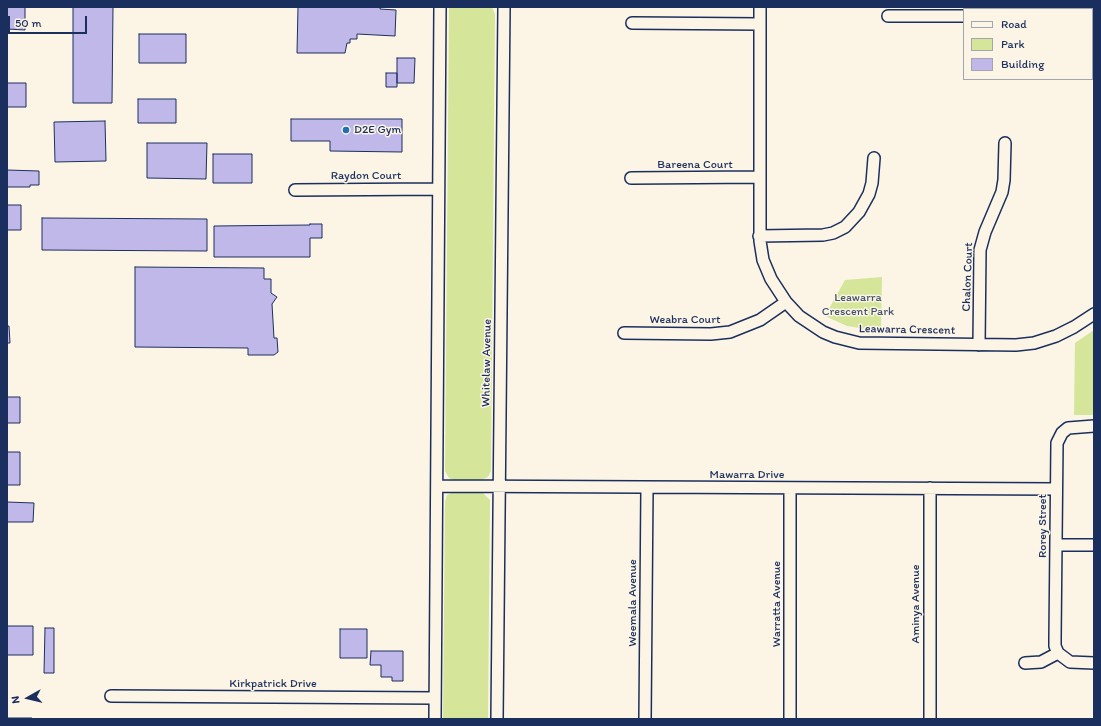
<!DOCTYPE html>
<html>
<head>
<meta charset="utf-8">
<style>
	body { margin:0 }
	#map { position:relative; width:1101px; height:726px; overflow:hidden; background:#fcf5e5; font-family:Itim,sans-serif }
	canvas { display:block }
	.frame { position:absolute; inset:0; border:8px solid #1b2f5e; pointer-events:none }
	.legend { position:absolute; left:963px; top:8px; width:130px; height:72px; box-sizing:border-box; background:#fcf5e5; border:1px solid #a2a6af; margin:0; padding:5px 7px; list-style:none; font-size:12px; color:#1b2f5e }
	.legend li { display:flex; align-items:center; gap:8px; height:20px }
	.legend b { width:20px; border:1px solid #a2a6af }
	.north { position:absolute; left:8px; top:678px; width:40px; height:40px; -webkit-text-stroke:3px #fcf5e5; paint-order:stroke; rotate:262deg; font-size:11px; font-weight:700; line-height:16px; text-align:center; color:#1b2f5e }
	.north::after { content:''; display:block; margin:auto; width:14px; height:18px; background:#1b2f5e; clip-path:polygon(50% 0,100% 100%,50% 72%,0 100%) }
	.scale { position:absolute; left:8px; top:16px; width:79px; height:18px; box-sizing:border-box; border:2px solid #1b2f5e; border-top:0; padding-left:5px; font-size:12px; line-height:14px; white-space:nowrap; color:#1b2f5e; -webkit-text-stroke:3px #fcf5e5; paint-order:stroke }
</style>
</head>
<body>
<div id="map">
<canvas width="1101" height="726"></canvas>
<div class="frame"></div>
<ul class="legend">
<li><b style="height:5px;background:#fcf5e5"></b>Road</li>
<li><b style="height:11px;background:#d5e599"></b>Park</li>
<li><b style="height:11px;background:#c1b8ea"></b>Building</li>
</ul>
<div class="north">N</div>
<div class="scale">50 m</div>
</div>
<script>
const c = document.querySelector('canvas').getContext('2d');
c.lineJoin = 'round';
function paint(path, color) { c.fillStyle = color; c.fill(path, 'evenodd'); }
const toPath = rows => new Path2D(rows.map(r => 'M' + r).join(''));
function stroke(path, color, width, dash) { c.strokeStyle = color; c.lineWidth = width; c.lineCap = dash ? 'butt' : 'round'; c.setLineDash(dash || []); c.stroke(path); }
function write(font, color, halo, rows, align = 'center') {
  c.font = font + ' Itim,sans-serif'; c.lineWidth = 3; c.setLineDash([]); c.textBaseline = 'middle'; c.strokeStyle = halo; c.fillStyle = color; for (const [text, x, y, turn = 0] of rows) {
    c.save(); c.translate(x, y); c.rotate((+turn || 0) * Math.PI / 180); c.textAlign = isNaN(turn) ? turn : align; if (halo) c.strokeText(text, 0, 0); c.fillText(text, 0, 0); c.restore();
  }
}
const green = toPath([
	[449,7,492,7,495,14,491,471,488,477,481,480,454,480,449,478,445,471],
	[882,277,881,330,872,330,847,326,825,316,845,280],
	[1094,330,1094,415,1074,415,1075,343],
	[454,492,483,493,490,500,488,719,443,719,445,502,447,495]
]);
const building = toPath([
	[7,7,25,7,25,30,7,29,7,7],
	[73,7,113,7,112,103,73,103,73,7],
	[298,7,380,7,380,9,396,10,395,36,357,34,357,39,350,39,350,43,347,43,345,53,297,53,298,7],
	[139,34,186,34,186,63,139,63,139,34],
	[397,58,415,58,414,83,397,83,397,58],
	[386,73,397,73,397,87,386,87,386,73],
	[7,83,26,83,26,107,7,107,7,83],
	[138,99,176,99,176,123,138,123,138,99],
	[291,119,402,119,402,152,330,151,330,141,291,141,291,119],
	[105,121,106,161,55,162,54,122,105,121],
	[147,143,207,143,206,179,147,178,147,143],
	[213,154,252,154,252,183,213,183,213,154],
	[7,170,39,171,39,185,30,185,30,187,7,187,7,170],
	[7,205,21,205,21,230,7,230,7,205],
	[42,218,207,219,207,251,42,250,42,218],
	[310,224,322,224,322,238,310,238,310,257,214,257,214,226,310,225,310,224],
	[135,267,264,268,264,279,271,279,271,293,277,297,272,304,274,338,277,338,278,352,274,355,248,355,248,348,135,347,135,267],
	[7,326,9,326,10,343,7,343,7,326],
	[7,397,20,397,20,423,7,423,7,397],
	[7,452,20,452,20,485,7,485,7,452],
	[7,502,34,503,33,522,7,522,7,502],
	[7,626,33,626,33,655,7,655,7,626],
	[45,628,54,628,54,673,44,673,45,628],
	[340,629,367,629,367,658,340,658,340,629],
	[371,651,403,651,403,681,392,681,392,677,381,677,381,665,370,665,371,651],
	[7,718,32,718,32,719,7,719,7,718]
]);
const minor = toPath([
	[760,7,760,241,763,260,771,279,786,302,799,316,823,332,835,337,859,343,1016,345,1034,343,1056,336,1074,327,1094,314],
	[888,16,964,16],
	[1092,17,1094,17],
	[632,23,760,24],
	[631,178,759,177],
	[295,190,438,189],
	[759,236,823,235,833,233,845,227,859,212,869,194,872,183,874,158],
	[624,333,711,334,730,332,760,320,786,302],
	[979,345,980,250,985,232,1002,192,1004,180,1005,143],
	[437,486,1056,489],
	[1056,545,1094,545],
	[1058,653,1055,646,1055,638,1057,443,1062,433,1068,428,1094,426],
	[1025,663,1041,662,1058,653,1070,662,1094,663],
	[111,696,435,698],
	[435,719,440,7],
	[497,719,504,7],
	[645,719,647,488],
	[790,719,790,488],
	[930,719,930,488]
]);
const markers = [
	[346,130,4,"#1f6fb2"]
];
const poiNames = [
	["D2E Gym",354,130]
];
const streetNames = [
	["Bareena Court",695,165],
	["Raydon Court",366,176],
	["Chalon Court",968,277,-88],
	["Weabra Court",685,320],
	["Leawarra Crescent",907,330,1],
	["Whitelaw Avenue",487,363,-89],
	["Mawarra Drive",747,475],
	["Rorey Street",1043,526,-90],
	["Weemala Avenue",633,603,-90],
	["Warratta Avenue",777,604,-90],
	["Aminya Avenue",916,604,-90],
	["Kirkpatrick Drive",273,684]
];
const parkNames = [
	["Leawarra",858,298],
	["Crescent Park",858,312]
];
paint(green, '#d5e599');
paint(building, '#c1b8ea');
stroke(building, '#1b2f5e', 1);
stroke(minor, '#1b2f5e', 14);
stroke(minor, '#fcf5e5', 11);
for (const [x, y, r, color] of markers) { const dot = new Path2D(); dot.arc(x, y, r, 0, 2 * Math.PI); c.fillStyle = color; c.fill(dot); stroke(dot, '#fcf5e5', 1.5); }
write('12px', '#1b2f5e', '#fcf5e5', poiNames, 'left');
write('12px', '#1b2f5e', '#fcf5e5', streetNames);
write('12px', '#40536a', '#fcf5e5', parkNames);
</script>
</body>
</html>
